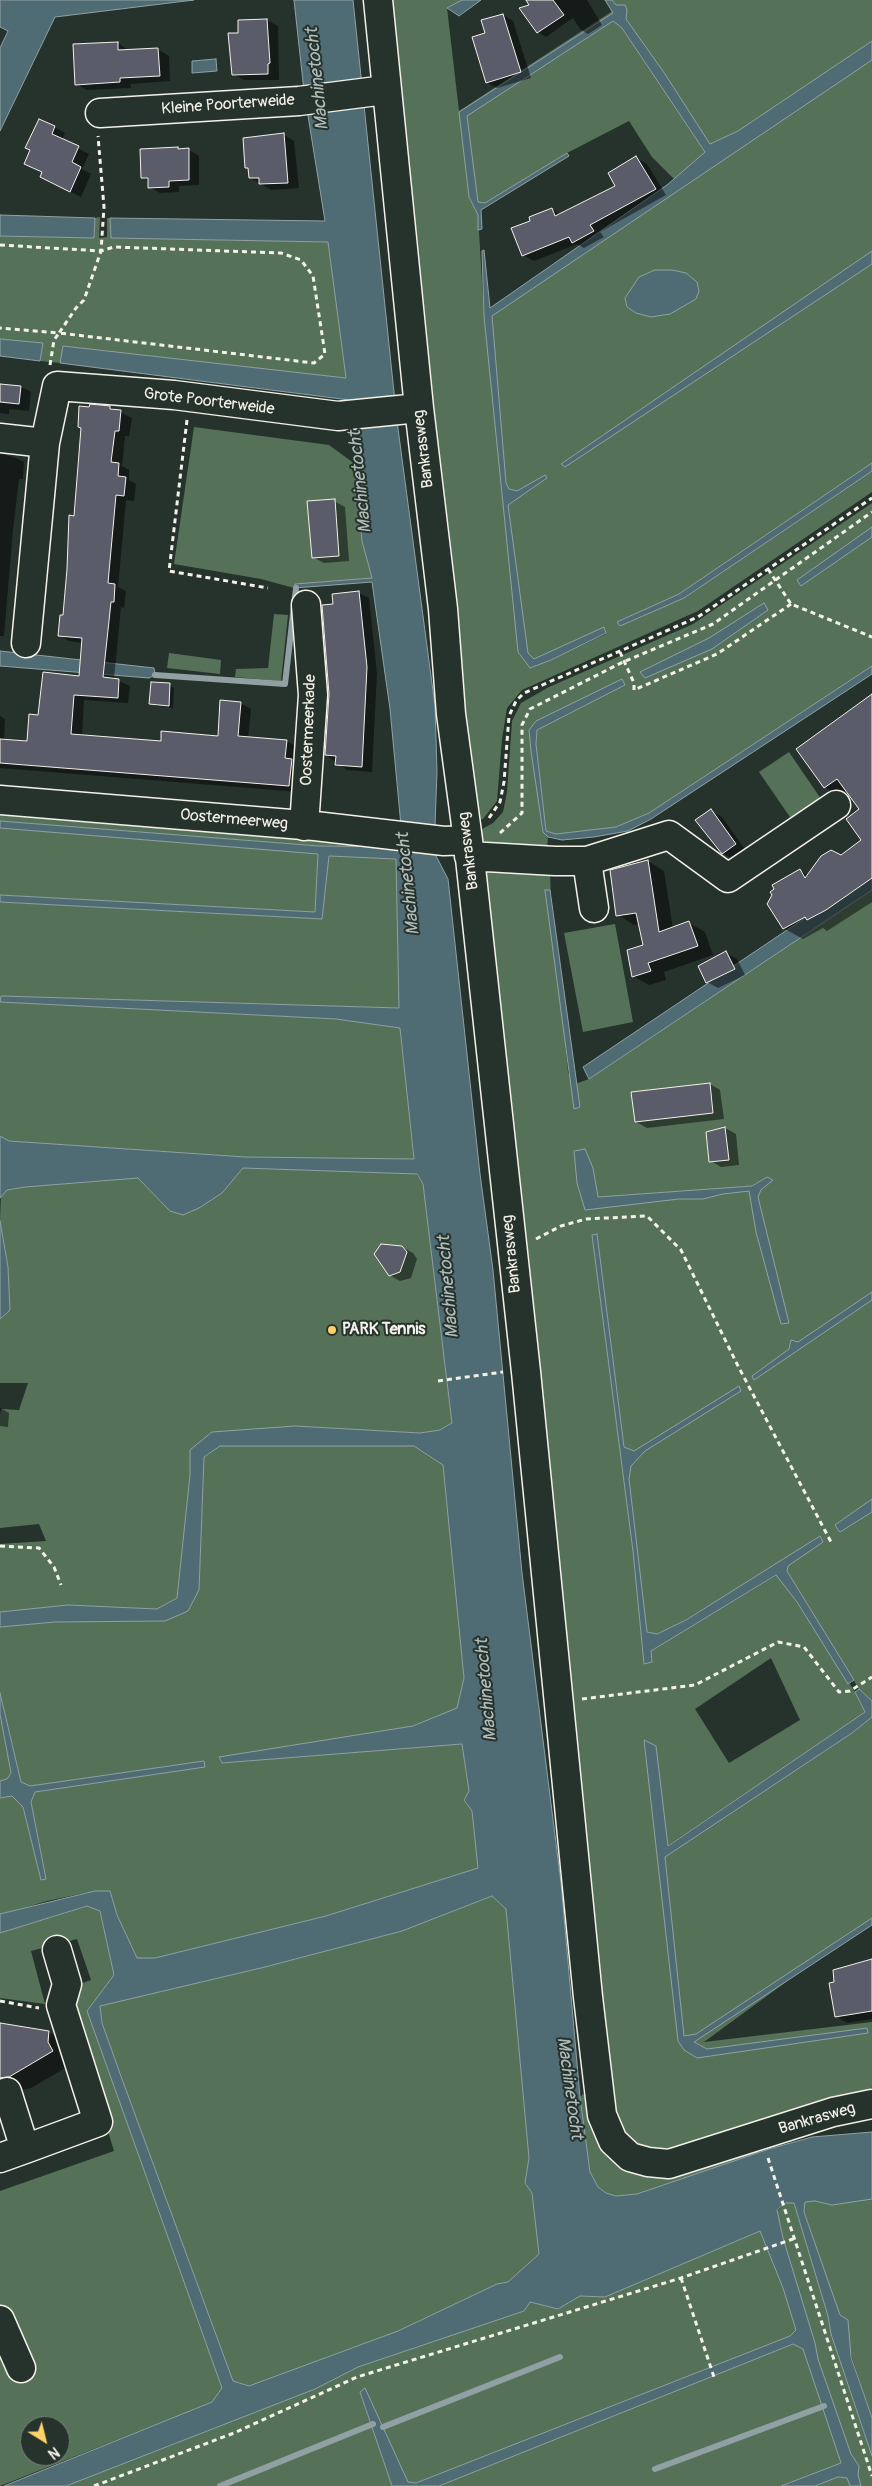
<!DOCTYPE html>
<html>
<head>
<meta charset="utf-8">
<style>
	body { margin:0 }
	#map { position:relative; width:872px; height:2486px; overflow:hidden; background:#26332d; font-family:Pangolin,sans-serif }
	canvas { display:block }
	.north { position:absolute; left:20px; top:2416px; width:50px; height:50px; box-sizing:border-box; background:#26332d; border:1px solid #787f78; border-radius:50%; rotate:144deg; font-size:14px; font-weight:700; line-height:20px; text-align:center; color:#f4f1e8 }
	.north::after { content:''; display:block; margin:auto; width:18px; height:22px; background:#ffd166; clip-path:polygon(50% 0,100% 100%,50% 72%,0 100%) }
</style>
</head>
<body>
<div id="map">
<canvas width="872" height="2486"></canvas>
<div class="north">N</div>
</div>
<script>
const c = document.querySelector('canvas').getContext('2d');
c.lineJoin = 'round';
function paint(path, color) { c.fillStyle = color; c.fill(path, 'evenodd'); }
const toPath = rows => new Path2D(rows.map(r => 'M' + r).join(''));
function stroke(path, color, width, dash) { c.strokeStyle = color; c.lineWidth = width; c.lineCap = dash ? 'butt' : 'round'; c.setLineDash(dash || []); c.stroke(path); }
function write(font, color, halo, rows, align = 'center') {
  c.font = font + ' Pangolin,sans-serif'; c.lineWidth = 4; c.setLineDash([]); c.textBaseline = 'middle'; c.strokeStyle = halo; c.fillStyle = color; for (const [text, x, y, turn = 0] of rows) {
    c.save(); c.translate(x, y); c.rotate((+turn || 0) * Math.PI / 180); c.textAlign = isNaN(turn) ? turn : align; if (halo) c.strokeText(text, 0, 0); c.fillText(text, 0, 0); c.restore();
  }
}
const green = toPath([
	[383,0,462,0,447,8,459,111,614,10,608,0,872,0,872,463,679,594,617,622,620,626,684,598,872,471,872,492,698,611,522,690,507,708,502,739,497,801,483,819,474,821],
	[616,5,710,144,723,159,705,152,622,28],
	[460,119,478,202,485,203,567,153,629,121,652,157,677,182,484,316,478,215,469,197],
	[605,628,606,634,551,660,530,668,534,659],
	[100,217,99,238,107,237,107,218,110,218,111,238,328,242,346,378,64,346,60,363,40,361,42,343,0,339,0,236,94,238,95,218],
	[194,427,329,445,355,464,362,541,372,578,295,584,294,588,261,579,174,564],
	[872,503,872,666,649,813,616,827,556,834,546,831,536,744,537,730,625,685,529,731,543,832,548,837,547,851,487,851,475,833,493,823,503,812,507,792,512,721,521,703,549,687,693,624],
	[274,614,288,615,281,681,235,677,236,669,268,668],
	[169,653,221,660,220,674,167,668],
	[789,752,821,799,792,820,759,772],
	[0,812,289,839,297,831,403,848,319,846,0,821],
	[0,828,318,853,315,912,0,895],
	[329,856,396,859,400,1008,2,996,0,1001,0,902,322,919],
	[481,863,550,872,551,902,568,1072,579,1102,575,1084,589,1079,872,890,872,1701,859,1689,787,1571,783,1560,686,1620,657,1635,647,1632,597,1234,592,1235,633,1551,644,1663,652,1662,651,1651,777,1575,797,1602,855,1692,865,1712,667,1846,666,1856,852,1733,872,1717,872,1919,704,2042,872,2022,872,2087,866,2097,678,2153,631,2149,610,2108],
	[767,1177,761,1190,598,1197,752,1186],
	[771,1658,800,1720,729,1763,695,1709],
	[615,924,633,1022,583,1032,564,933],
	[0,1002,336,1019,400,1028,414,1160,245,1157,9,1141,0,1136],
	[243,1168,416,1174,423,1184,452,1423,440,1430,420,1433,295,1426,190,1450,190,1475,177,1598,157,1609,68,1605,0,1612,0,1544,46,1541,39,1524,0,1528,0,1414,1,1409,19,1410,28,1383,0,1383,0,1319,10,1310,8,1267,0,1221,1,1194,7,1190,25,1187,138,1178,170,1211,222,1193],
	[220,1446,414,1446,443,1465,464,1678,457,1709,413,1726,219,1758,222,1763,462,1744,469,1792,464,1800,472,1811,478,1868,326,1916,155,1958,137,1958,117,1915,110,1891,95,1891,47,1901,0,1915,0,1798,12,1796,23,1807,41,1880,46,1879,31,1802,35,1792,204,1767,204,1761,30,1786,21,1782,0,1693,0,1627,55,1622,165,1621,199,1590,204,1457],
	[0,1714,11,1773,7,1779,0,1781],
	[492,1896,506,1909,529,2158,525,2183,532,2193,539,2254,508,2282,497,2284,398,2331,249,2386,233,2381,122,2079,102,2023,99,2006,265,1967,402,1931],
	[88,1906,100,1911,114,1975,87,2011,222,2388,213,2402,0,2486,0,2191,114,2151,68,2001,77,1985,91,1980,77,1939,31,1951,45,2004,0,1998,0,1933],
	[30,2426,60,2426,60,2456,30,2456],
	[590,2088,615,2153,755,2145,758,2153,637,2194,616,2196,606,2193,598,2187,590,2172,580,2097],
	[872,2194,872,2418,804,2212,805,2202],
	[785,2203,794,2203,828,2316,831,2334,872,2456,872,2486,815,2486,838,2477,841,2463,781,2486,439,2486,793,2344,802,2348,796,2331,790,2336,416,2483,408,2483,360,2392,392,2486,66,2486,315,2389,358,2367,524,2311,530,2302,558,2309,580,2296,605,2297,760,2231]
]);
const water = toPath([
	[0,0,194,0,55,17,0,131,0,48,8,31,0,27,0,0],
	[294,0,353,0,397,421,435,706,437,772,434,852,448,879,480,1174,493,1270,522,1573,561,1883,580,2097,590,2172,598,2187,606,2193,616,2196,637,2194,769,2149,812,2137,872,2132,872,2199,832,2205,815,2201,805,2202,804,2212,840,2315,848,2320,851,2357,872,2418,872,2456,831,2334,828,2316,794,2203,785,2203,777,2210,783,2238,815,2343,818,2359,851,2454,859,2466,858,2475,861,2486,850,2486,847,2478,838,2477,815,2486,781,2486,841,2463,803,2349,793,2344,439,2486,392,2486,360,2392,365,2388,408,2482,416,2483,790,2336,796,2330,783,2288,760,2231,605,2297,580,2296,558,2309,530,2302,524,2311,358,2367,315,2389,66,2486,4,2486,212,2402,222,2388,87,2011,114,1975,100,1911,87,1906,0,1933,0,1914,95,1891,110,1891,117,1915,137,1958,155,1958,326,1916,478,1868,472,1811,464,1800,469,1791,462,1744,222,1763,219,1757,413,1726,457,1708,464,1678,443,1465,414,1446,220,1446,204,1457,199,1590,188,1611,165,1621,55,1622,0,1627,0,1612,68,1605,157,1609,177,1598,190,1475,190,1450,212,1432,295,1426,420,1433,440,1430,452,1423,423,1184,417,1174,243,1168,222,1193,199,1208,183,1215,170,1211,138,1178,25,1187,7,1190,0,1198,0,1136,9,1141,245,1157,414,1159,400,1028,336,1019,0,1002,1,996,399,1008,396,859,329,856,322,919,0,902,0,895,315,912,318,854,0,828,0,821,319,846,403,847,390,709,372,582,294,588,295,584,372,578,362,541,349,400,60,363,63,346,346,378,328,242,111,238,110,218,325,221,304,91,294,0],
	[492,1896,506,1909,529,2158,525,2183,532,2193,539,2254,508,2282,497,2284,398,2331,249,2386,233,2381,122,2079,102,2023,100,2006,265,1967,402,1931,492,1896],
	[462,0,481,0,459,16,447,8,462,0],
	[605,0,612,0,616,5,625,5,627,10,626,19,665,74,710,144,738,131,872,41,872,60,492,316,506,483,509,489,517,491,545,475,547,478,508,505,528,653,534,659,604,627,606,633,551,660,530,668,518,652,484,316,482,251,484,250,490,308,667,185,705,152,622,28,613,21,467,116,478,202,485,203,567,153,569,156,481,210,482,229,478,230,478,215,469,197,459,112,613,13,605,0],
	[216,59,217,71,192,73,192,61,216,59],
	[0,215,95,218,94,238,0,236,0,215],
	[872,251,872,264,565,467,561,464,872,251],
	[655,270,672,270,686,273,697,282,699,291,696,299,670,314,651,317,636,313,627,307,625,298,639,277,655,270],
	[0,339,43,343,40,361,0,356,0,339],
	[872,463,872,471,684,598,620,626,617,622,679,594,872,463],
	[872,527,872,537,801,586,797,580,872,527],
	[764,603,768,610,712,649,645,678,640,672,709,638,764,603],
	[0,651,154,668,155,675,149,678,0,666,0,651],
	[872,666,872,674,651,819,628,831,594,837,562,840,548,837,543,832,531,751,529,730,536,721,622,679,625,685,537,730,536,744,546,831,556,834,616,827,649,813,872,666],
	[872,873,872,890,589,1079,583,1067,872,873],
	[545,890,550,890,580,1107,574,1109,545,890],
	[585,1149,593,1168,598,1197,752,1186,767,1177,773,1180,761,1190,758,1197,789,1323,781,1324,756,1232,749,1191,723,1194,703,1199,679,1199,585,1210,577,1183,574,1151,585,1149],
	[0,1221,8,1267,10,1310,0,1319,0,1221],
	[597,1234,624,1447,634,1451,739,1386,741,1391,645,1451,631,1466,629,1479,647,1632,657,1634,686,1620,820,1536,823,1542,788,1566,787,1571,854,1680,848,1684,797,1602,776,1575,651,1651,652,1662,644,1664,633,1551,592,1235,597,1234],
	[872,1292,872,1300,754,1380,752,1376,789,1349,791,1340,798,1342,872,1292],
	[872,1499,872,1512,840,1532,838,1530,835,1525,872,1499],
	[859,1689,872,1701,872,1717,852,1733,665,1857,684,2036,696,2034,872,1918,872,1925,694,2042,707,2049,867,2028,868,2033,697,2058,684,2050,678,2041,644,1740,656,1746,668,1846,865,1712,855,1692,859,1689],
	[0,1693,21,1782,30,1786,204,1761,205,1767,35,1792,31,1802,46,1879,41,1880,23,1807,12,1796,0,1798,0,1781,7,1779,11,1773,0,1714,0,1693]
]);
const shadow = toPath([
	[527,0,587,0,602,25,588,34,580,29,573,18,546,37,538,32,531,6],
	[503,15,513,21,531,78,497,88,487,83,486,34],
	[267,20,278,26,279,80,244,80,233,74,240,34],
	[118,43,128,50,158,49,169,56,170,81,130,84,131,88,87,90,76,84],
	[54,127,65,133,62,140,89,154,82,169,91,174,81,197,41,177,43,173,25,164],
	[284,135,294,141,299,188,271,190,250,178,249,169,246,167],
	[189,150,199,156,199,185,179,186,179,192,160,193,149,187,149,181,143,178],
	[636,158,647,164,666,195,600,232,604,237,584,248,577,244,534,261,523,255,532,221,552,209,561,215,617,186],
	[0,384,20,386,31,392,29,411,9,409,9,414,0,413],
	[110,407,132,418,129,436,125,436,122,466,129,470,129,480,136,484,134,501,126,500,118,587,126,591,124,608,121,607,114,679,130,686,128,703,84,700,82,736,162,742,219,738,240,703,251,709,248,738,287,741,297,747,300,792,0,768,0,716,5,719,4,741,28,743,39,716,80,678,83,643,69,641,59,635,64,616,75,517],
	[0,454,14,457,24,462,23,479,19,479,13,530,4,636,0,636],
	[334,501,345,507,349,561,324,563,313,557],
	[359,593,369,598,377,673,372,772,347,770,326,755,335,605],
	[169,685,174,688,173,708,156,706,151,703],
	[872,696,872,902,827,931,823,928,803,939,783,928,776,890,800,871,808,875,863,841,861,809,850,794,844,799,825,787,797,749],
	[711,811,722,817,746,851,734,860,723,853],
	[648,861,664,871,673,929,689,923,705,932,713,955,664,972,666,980,649,985,633,976,645,946,639,924,634,925,618,915,611,871],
	[726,953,737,959,745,975,718,988,707,982],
	[710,1084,720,1090,724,1119,647,1128,636,1122],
	[725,1128,736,1134,739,1165,721,1167,711,1161],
	[402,1247,413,1253,417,1259,411,1278,400,1281,389,1275],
	[0,1408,9,1413,8,1427,0,1426],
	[872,1960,872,2019,847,2023,836,2016,836,1983],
	[0,2024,49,2032,70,2045,74,2063,31,2088,22,2090,0,2086]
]);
const stream = toPath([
	[155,675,285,684,296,588],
	[383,2427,560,2357],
	[655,2469,824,2406],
	[220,2486,373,2424]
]);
const building = toPath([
	[526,0,553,0,564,15,537,33,519,8,529,5,526,0],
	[503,14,521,72,486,83,472,37,485,33,481,20,503,14],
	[267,19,270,63,268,64,268,74,232,75,228,33,238,33,238,20,267,19],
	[118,42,118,50,158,48,160,76,120,78,120,82,75,85,73,44,118,42],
	[39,119,55,126,52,134,79,146,72,162,81,167,70,192,40,177,42,172,24,164,30,150,25,148,39,119],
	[284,133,288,183,259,184,259,178,249,178,248,168,245,168,243,138,284,133],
	[178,147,178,149,189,148,189,180,169,181,169,187,148,188,148,178,141,178,140,149,178,147],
	[636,156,656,189,590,225,594,231,572,243,569,237,522,256,511,228,530,221,529,217,552,208,555,216,615,186,608,173,636,156],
	[0,384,21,386,19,404,0,402,0,384],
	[90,404,110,406,110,409,121,410,119,431,115,431,111,462,119,463,118,476,126,477,124,496,116,495,108,583,115,584,114,602,111,602,103,677,119,679,118,698,74,695,71,734,161,741,161,731,218,736,220,700,241,702,238,736,287,740,285,758,292,759,289,786,0,763,0,739,27,741,29,714,38,715,43,672,79,676,82,638,58,636,60,615,63,615,67,569,69,515,74,516,81,428,78,427,79,406,89,407,90,404],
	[335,499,339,556,312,558,307,501,335,499],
	[359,591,367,667,362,767,335,765,336,756,325,755,329,694,322,605,333,604,332,594,359,591],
	[151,682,170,683,169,706,149,704,151,682],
	[872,694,872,878,826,910,807,920,805,917,783,929,767,904,772,895,770,892,774,889,772,885,800,869,805,878,821,856,831,850,841,855,861,840,846,819,859,809,837,779,824,788,796,749,872,694],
	[711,809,736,844,722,854,695,820,711,809],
	[648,860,659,932,689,921,698,946,648,963,651,971,632,977,627,950,643,945,636,913,616,916,610,870,648,860],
	[726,951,735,969,706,983,698,966,726,951],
	[710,1083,713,1113,635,1122,631,1092,710,1083],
	[725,1127,729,1160,709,1162,706,1132,725,1127],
	[381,1244,402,1246,407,1252,400,1272,389,1276,374,1254,381,1244],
	[872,1959,872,2011,835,2017,829,1983,834,1982,833,1970,872,1959],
	[0,2023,49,2031,48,2042,53,2051,9,2077,0,2078,0,2023]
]);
const path = toPath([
	[0,245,101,251,84,300,76,308,59,333,0,328],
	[50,365,54,340,59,333,314,363,325,354,313,276,301,260,281,253,114,247,101,251,104,207,98,136],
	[187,420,169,571,268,588],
	[768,569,791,604,872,637],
	[620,652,634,683,634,690,717,654,791,604],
	[489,818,500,802,504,782,509,716,516,701,524,693,698,617,872,498],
	[500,833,522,813,522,725,530,709,623,662,713,624,872,512],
	[536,1239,561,1226,586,1219,647,1216,681,1250,737,1364,831,1542],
	[438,1381,503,1372],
	[0,1546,39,1548,54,1567,61,1585],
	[582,1699,695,1685,778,1642,804,1647,839,1692,850,1691,872,1677],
	[0,2001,39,2008],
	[768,2158,872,2476],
	[681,2278,715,2380],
	[94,2486,234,2433,357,2377,681,2278,793,2239]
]);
const minor = toPath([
	[378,0,419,408,443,609,451,714,468,840,526,1372,588,1997,602,2115,613,2141,630,2157,648,2162,669,2164,833,2112,872,2104],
	[100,113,299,101,385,90],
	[0,438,45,443],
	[26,643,45,443,57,386,174,395,338,416,419,408],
	[0,800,315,826,444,841,468,840],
	[304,826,313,695,306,605],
	[469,856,555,861,587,861],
	[594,908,587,861,669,835,728,878,836,805],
	[7,2092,25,2149,98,2122,61,2005,67,1984,57,1950],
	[0,2158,25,2149],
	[0,2320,21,2368]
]);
const markers = [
	[332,1330,5,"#ffd166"]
];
const streetNames = [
	["Kleine Poorterweide",228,105,-4],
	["Grote Poorterweide",209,402,7],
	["Bankrasweg",424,449,-97],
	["Oostermeerkade",309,730,-88],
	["Oostermeerweg",234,820,5],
	["Bankrasweg",469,851,-97],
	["Bankrasweg",512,1254,-96],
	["Bankrasweg",817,2119,-16]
];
const poiNames = [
	["PARK Tennis",342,1330]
];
const waterNames = [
	["Machinetocht",318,79,-96],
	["Machinetocht",361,482,-96],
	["Machinetocht",409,884,-96],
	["Machinetocht",449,1287,-95],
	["Machinetocht",487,1690,-95],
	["Machinetocht",569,2088,82]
];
paint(green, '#557259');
paint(water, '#4f6c75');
stroke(water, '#91a1a3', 1);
paint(shadow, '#0007');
stroke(stream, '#91a1a3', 6);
paint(building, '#5a5c69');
stroke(building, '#f4f1e8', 1);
stroke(minor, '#f4f1e8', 31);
stroke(path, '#f4f1e8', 3, [5, 4]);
stroke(minor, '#26332d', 28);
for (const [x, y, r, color] of markers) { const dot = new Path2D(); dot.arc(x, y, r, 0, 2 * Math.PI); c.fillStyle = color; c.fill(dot); stroke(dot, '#26332d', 2); }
write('16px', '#f4f1e8', '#26332d', streetNames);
write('bold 16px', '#f4f1e8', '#26332d', poiNames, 'left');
write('italic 18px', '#b2bcba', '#26332d', waterNames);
</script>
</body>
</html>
